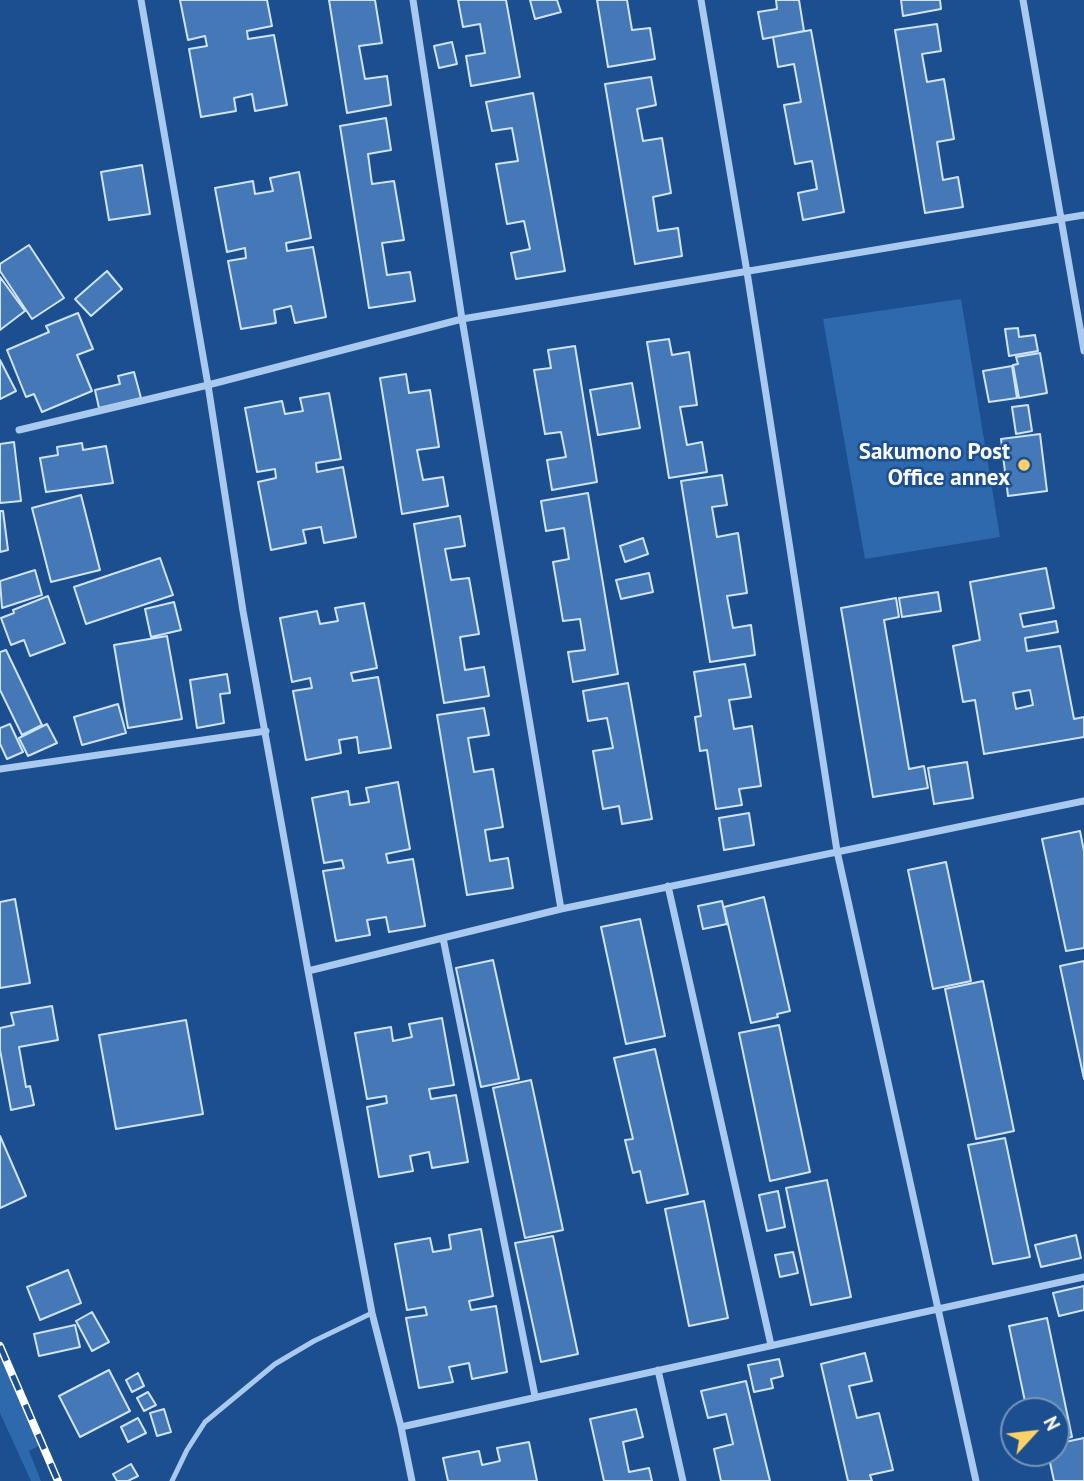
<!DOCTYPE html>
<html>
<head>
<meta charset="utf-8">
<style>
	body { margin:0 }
	#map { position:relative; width:1084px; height:1481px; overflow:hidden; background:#1b4f8f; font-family:"PT Sans",sans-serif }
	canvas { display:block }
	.north { position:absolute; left:1000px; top:1397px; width:70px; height:70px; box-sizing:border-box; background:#1b4f8f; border:2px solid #7695bc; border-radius:50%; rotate:63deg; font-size:19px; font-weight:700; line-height:28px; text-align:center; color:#fff }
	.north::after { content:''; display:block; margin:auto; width:24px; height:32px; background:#ffd166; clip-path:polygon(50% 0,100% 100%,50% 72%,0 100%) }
</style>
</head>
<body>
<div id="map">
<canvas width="1084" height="1481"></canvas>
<div class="north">N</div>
</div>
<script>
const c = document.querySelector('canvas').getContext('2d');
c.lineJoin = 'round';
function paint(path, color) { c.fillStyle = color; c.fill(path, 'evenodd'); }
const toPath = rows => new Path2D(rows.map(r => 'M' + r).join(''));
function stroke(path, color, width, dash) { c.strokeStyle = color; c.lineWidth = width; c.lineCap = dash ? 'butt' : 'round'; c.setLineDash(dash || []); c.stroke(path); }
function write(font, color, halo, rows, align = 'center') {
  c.font = font + ' "PT Sans",sans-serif'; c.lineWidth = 5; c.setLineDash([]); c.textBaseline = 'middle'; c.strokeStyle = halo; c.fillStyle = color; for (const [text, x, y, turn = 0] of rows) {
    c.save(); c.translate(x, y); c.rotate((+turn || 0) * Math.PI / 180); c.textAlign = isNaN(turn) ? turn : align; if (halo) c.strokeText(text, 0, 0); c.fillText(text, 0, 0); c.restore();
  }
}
const green = toPath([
	[961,299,1000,537,865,559,823,319],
	[0,1344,46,1442,29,1451,41,1481,31,1481,0,1413]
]);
const building = toPath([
	[180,0,267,0,272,26,247,31,248,39,274,35,287,105,255,111,252,94,234,98,236,111,201,117,189,49,207,46,205,36,188,40,180,0],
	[329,0,375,0,382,43,359,46,365,79,387,76,391,105,347,113,329,0],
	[458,0,506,0,520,77,471,86,466,56,485,53,480,24,463,27,458,0],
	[530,0,557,0,561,12,535,19,530,0],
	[597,0,627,0,632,30,650,28,655,59,608,67,597,0],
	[776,0,799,0,804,31,763,39,758,12,777,9,776,0],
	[901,0,940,0,941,9,903,16,901,0],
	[937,24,941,51,922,54,927,82,944,79,954,139,937,142,943,180,958,177,963,207,925,213,895,30,937,24],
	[811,30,844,212,803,220,798,193,817,189,812,161,795,164,784,105,801,102,794,64,778,67,773,37,811,30],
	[452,42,457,64,439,68,434,46,452,42],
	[651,77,656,105,637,109,643,141,662,138,671,193,653,197,658,231,678,228,682,256,635,264,605,84,651,77],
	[533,93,565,271,516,279,511,253,530,249,524,221,507,224,496,164,518,161,512,128,492,131,486,102,533,93],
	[386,118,391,150,368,154,372,184,394,181,404,240,382,243,387,275,410,272,415,301,369,308,340,126,386,118],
	[142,165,150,214,109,220,101,172,142,165],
	[299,172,311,238,286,243,287,251,313,247,326,317,295,323,291,306,274,310,276,323,241,329,228,261,246,258,245,248,227,252,215,188,253,181,255,194,273,191,270,178,299,172],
	[29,245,64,298,32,319,0,271,0,264,29,245],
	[107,271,122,289,91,316,75,299,107,271],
	[0,277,25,311,0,330,0,277],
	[78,313,93,349,77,355,92,391,42,412,34,394,26,397,7,350,49,332,46,326,78,313],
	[1018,328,1019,337,1035,335,1038,351,1009,356,1005,329,1018,328],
	[669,339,672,355,689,352,697,405,680,407,687,445,702,442,707,472,669,478,647,342,669,339],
	[575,346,597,482,552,490,547,460,566,457,561,432,545,434,534,370,551,368,548,350,575,346],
	[1040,353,1047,393,1019,398,1013,365,1018,364,1016,357,1040,353],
	[0,360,16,391,0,399,0,360],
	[1012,366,1017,398,989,402,983,371,1012,366],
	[134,372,141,398,99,408,95,390,120,384,118,376,134,372],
	[406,374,409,393,430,390,439,447,417,450,423,480,443,477,448,506,402,514,380,378,406,374],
	[632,383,640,428,598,435,590,390,632,383],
	[329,393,341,459,316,463,317,472,343,467,356,537,324,543,321,527,303,530,306,543,271,550,258,482,276,478,275,469,257,472,245,408,282,401,285,414,303,411,300,398,329,393],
	[1028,405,1032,431,1016,434,1012,407,1028,405],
	[1040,434,1047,491,1008,496,1001,439,1040,434],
	[14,442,21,501,0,503,0,444,14,442],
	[82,443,83,450,106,446,113,483,46,492,40,458,58,455,57,447,82,443],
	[722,475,727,505,712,507,717,537,738,533,747,593,727,596,733,628,751,625,755,655,710,662,681,481,722,475],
	[588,493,618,674,573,682,568,652,585,650,580,619,563,621,553,562,569,559,564,528,546,531,541,501,588,493],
	[81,495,100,570,51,582,32,508,81,495],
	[0,511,3,511,8,550,0,552,0,511],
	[460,516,465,546,445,549,451,580,469,578,479,634,460,637,465,670,484,667,489,696,444,703,414,524,460,516],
	[643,538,648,554,625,562,620,546,643,538],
	[160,558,173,595,86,624,74,587,160,558],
	[1046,568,1054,608,1020,614,1023,627,1056,621,1058,632,1025,638,1027,651,1060,646,1074,719,1084,717,1084,737,984,754,975,700,963,702,953,646,980,640,970,582,1046,568],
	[1030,690,1033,705,1016,709,1013,693,1030,690],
	[35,570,42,595,2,608,0,581,35,570],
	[649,573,653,592,621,599,616,580,649,573],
	[938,592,941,611,902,617,899,598,938,592],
	[48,596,65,643,30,656,24,640,11,645,1,618,14,613,13,610,48,596],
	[896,598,899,617,884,620,909,769,924,766,928,788,873,797,841,608,896,598],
	[174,602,181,630,151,637,145,609,174,602],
	[364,603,377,668,351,673,353,681,378,677,391,748,359,753,357,737,339,740,341,753,306,760,293,691,312,688,310,678,292,682,280,618,317,611,320,624,338,621,335,608,364,603],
	[167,636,182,719,128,728,114,645,167,636],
	[6,650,42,725,22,735,0,690,0,652,6,650],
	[745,664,751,697,729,700,734,729,752,726,761,786,739,789,742,805,716,809,707,750,700,751,695,717,701,716,694,672,745,664],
	[227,674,230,693,220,694,224,723,197,728,190,680,227,674],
	[628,683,652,819,622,824,619,806,603,809,593,751,613,748,607,718,588,721,583,691,628,683],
	[118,704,126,733,82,745,74,717,118,704],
	[484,708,489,735,468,738,474,772,493,769,503,827,485,830,490,861,508,858,513,888,467,895,437,715,484,708],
	[10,724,23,752,7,759,0,744,0,728,10,724],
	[47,724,57,743,28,756,19,738,47,724],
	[967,762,973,798,934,804,928,768,967,762],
	[398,782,410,849,386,854,388,863,413,859,425,926,389,932,386,917,367,920,370,935,336,941,323,871,344,868,342,860,324,863,312,798,348,791,350,805,369,802,366,788,398,782],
	[749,813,754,845,724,850,719,818,749,813],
	[1080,831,1084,851,1084,948,1066,951,1042,839,1080,831],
	[946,862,971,981,933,989,908,870,946,862],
	[764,897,790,1011,777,1014,778,1017,751,1023,724,907,764,897],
	[15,899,30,983,0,988,0,902,15,899],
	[722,901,727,924,703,929,698,906,722,901],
	[640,919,665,1036,626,1044,601,927,640,919],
	[493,960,519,1079,481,1087,456,968,493,960],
	[1084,961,1084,1079,1060,966,1084,961],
	[983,981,1014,1131,976,1139,945,989,983,981],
	[52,1006,58,1040,19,1047,26,1087,30,1086,34,1105,11,1110,0,1050,0,1028,14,1025,11,1013,52,1006],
	[442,1018,454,1085,429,1089,431,1099,456,1095,468,1162,432,1168,429,1152,410,1156,413,1171,379,1177,367,1107,387,1103,386,1096,367,1099,355,1033,391,1027,393,1041,412,1037,409,1024,442,1018],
	[186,1020,203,1114,116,1129,99,1035,186,1020],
	[779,1025,810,1172,770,1181,739,1033,779,1025],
	[655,1049,688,1194,647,1203,640,1171,633,1173,625,1140,633,1139,614,1058,655,1049],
	[531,1080,563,1230,525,1238,493,1088,531,1080],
	[0,1136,26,1196,0,1208,0,1136],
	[1005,1138,1030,1257,993,1264,968,1145,1005,1138],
	[827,1180,851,1297,811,1305,786,1188,827,1180],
	[778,1191,785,1227,767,1231,759,1195,778,1191],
	[704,1201,728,1318,689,1326,665,1209,704,1201],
	[481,1229,493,1296,469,1301,471,1310,496,1306,507,1372,472,1379,469,1363,449,1367,453,1382,419,1388,406,1318,427,1315,425,1307,407,1310,395,1244,430,1238,433,1252,451,1249,449,1235,481,1229],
	[1076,1235,1081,1258,1041,1267,1035,1245,1076,1235],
	[553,1236,578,1354,541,1362,515,1243,553,1236],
	[793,1252,798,1273,780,1277,775,1255,793,1252],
	[68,1270,81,1303,40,1320,27,1287,68,1270],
	[1084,1286,1084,1310,1059,1316,1053,1293,1084,1286],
	[92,1312,109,1342,92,1351,76,1321,92,1312],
	[1047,1318,1072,1437,1056,1440,1056,1411,1027,1411,1009,1326,1047,1318],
	[75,1325,80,1347,39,1356,34,1334,75,1325],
	[865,1353,872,1381,849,1386,857,1418,879,1413,893,1470,870,1475,872,1481,848,1481,821,1364,865,1353],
	[779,1359,783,1376,771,1379,773,1388,754,1392,748,1365,779,1359],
	[109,1370,130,1411,80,1437,59,1396,109,1370],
	[138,1373,144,1386,132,1392,126,1380,138,1373],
	[746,1381,770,1481,721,1481,714,1449,733,1444,726,1414,708,1418,701,1391,746,1381],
	[148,1392,156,1405,144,1411,137,1398,148,1392],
	[164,1409,171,1432,157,1436,150,1413,164,1409],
	[636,1409,643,1437,623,1442,629,1472,649,1468,652,1481,604,1481,590,1419,636,1409],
	[138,1418,146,1433,128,1442,121,1427,138,1418],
	[1084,1438,1084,1481,1054,1481,1048,1453,1056,1453,1056,1444,1084,1438],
	[529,1442,537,1481,448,1481,443,1458,479,1451,482,1465,500,1461,497,1448,529,1442],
	[131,1464,138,1476,128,1481,117,1481,113,1474,131,1464]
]);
const service = toPath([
	[172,1481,187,1450,205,1422,275,1364,314,1341,372,1313]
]);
const minor = toPath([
	[141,0,208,385,243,611,308,971,372,1313,401,1427,412,1481],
	[413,0,462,319,561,909],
	[701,0,747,272,837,851,976,1481],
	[1023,0,1084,351],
	[19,430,208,385,462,319,1084,215],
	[0,769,266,731],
	[668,886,771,1345],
	[443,938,535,1396],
	[308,971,561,909,1084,801],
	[658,1370,683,1481],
	[401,1427,1084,1277]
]);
const rail = toPath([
	[0,1346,58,1481]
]);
const markers = [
	[1024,465,7,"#ffd166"]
];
const poiNames = [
	["Sakumono Post",1010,452],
	["Office annex",1010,478]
];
paint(green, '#2e69ad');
paint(building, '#4478b7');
stroke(building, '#cfe3fa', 2);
stroke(service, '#a9c9ee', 5);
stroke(minor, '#a9c9ee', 7);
stroke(rail, '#fff', 8);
stroke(rail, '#1b4f8f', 5, [16]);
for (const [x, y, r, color] of markers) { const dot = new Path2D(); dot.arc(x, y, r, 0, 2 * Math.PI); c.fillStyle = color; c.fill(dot); stroke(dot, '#1b4f8f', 2.5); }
write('bold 23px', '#fff', '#1b4f8f', poiNames, 'right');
</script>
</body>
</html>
